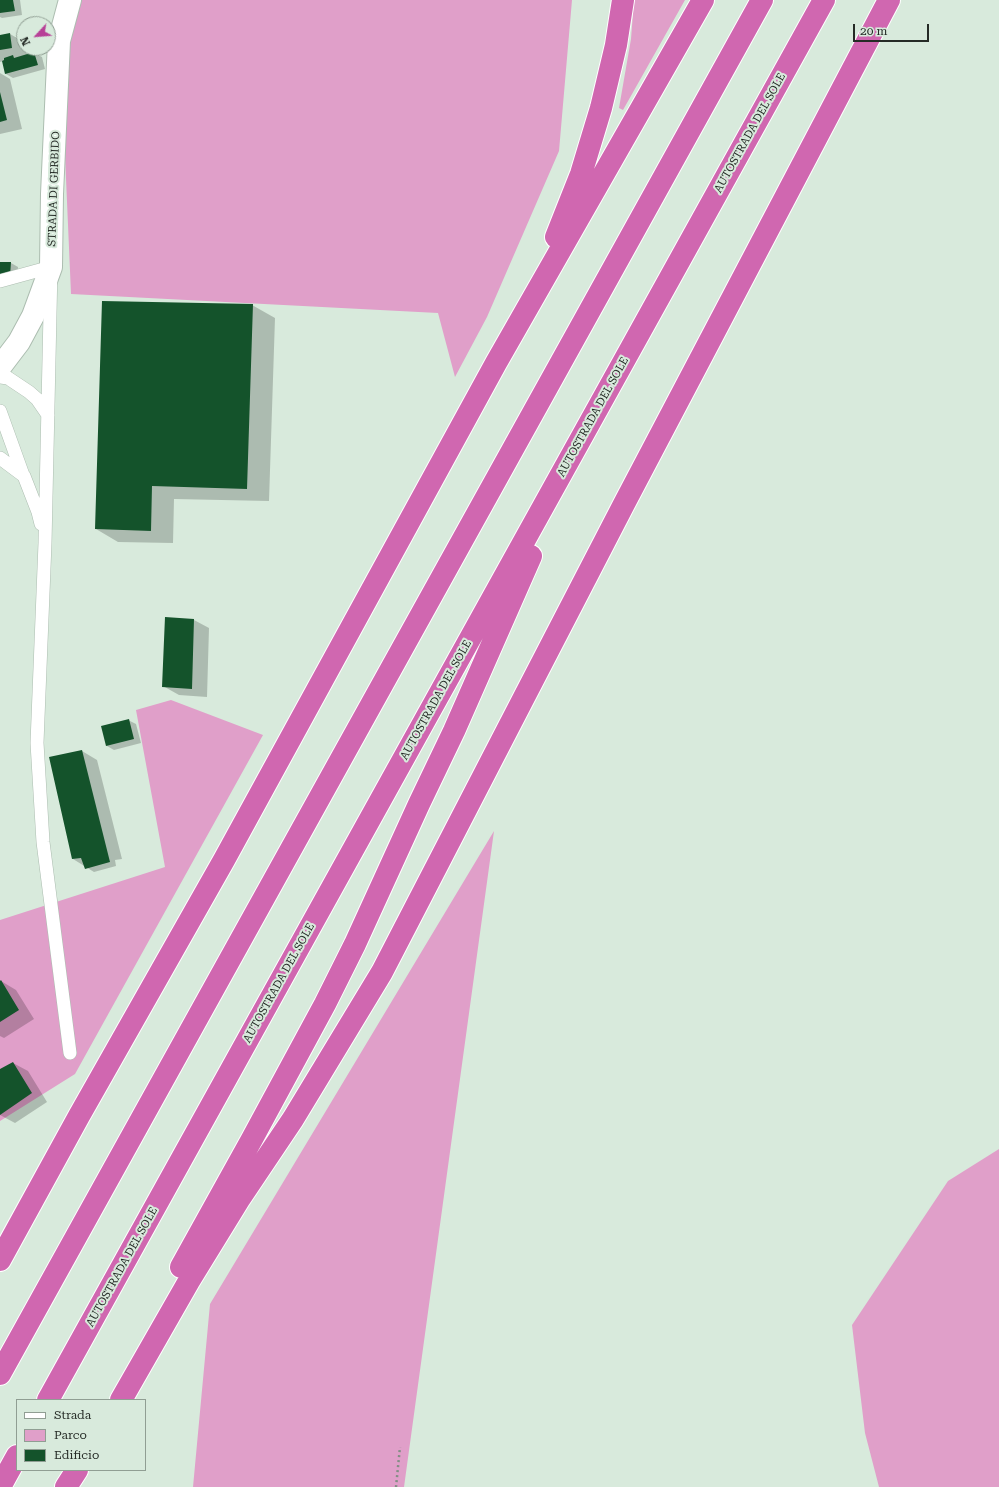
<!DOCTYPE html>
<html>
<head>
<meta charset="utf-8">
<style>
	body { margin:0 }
	#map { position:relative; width:999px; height:1487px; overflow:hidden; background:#d8eadc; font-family:"Roboto Serif",serif }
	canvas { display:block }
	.legend { position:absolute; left:16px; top:1399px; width:130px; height:72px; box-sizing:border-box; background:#d8eadc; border:1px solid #909e93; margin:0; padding:5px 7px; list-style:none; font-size:12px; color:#252b26 }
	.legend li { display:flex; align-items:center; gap:8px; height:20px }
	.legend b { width:20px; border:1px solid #909e93 }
	.north { position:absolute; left:16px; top:16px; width:40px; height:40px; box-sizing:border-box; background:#d8eadc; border:1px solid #909e93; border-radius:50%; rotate:244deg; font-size:11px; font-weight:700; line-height:16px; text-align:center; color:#252b26 }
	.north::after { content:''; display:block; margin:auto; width:14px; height:18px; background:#b74097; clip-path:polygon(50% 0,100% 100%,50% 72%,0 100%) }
	.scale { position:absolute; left:853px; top:24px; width:76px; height:18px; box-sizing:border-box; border:2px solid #252b26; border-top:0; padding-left:5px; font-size:12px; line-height:14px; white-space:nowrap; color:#252b26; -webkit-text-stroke:3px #d8eadc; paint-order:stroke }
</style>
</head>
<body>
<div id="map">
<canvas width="999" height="1487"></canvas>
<ul class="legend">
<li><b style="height:5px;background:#fff"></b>Strada</li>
<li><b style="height:11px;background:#e09fc9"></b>Parco</li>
<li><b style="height:11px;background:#14532b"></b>Edificio</li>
</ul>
<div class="north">N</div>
<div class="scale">20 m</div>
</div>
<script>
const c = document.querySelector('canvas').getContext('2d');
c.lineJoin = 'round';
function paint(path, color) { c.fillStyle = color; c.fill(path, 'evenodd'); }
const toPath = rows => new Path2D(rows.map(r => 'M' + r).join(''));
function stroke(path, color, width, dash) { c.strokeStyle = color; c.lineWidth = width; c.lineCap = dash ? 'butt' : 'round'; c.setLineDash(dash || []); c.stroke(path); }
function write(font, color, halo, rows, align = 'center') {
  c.font = font + ' "Roboto Serif",serif'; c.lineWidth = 4; c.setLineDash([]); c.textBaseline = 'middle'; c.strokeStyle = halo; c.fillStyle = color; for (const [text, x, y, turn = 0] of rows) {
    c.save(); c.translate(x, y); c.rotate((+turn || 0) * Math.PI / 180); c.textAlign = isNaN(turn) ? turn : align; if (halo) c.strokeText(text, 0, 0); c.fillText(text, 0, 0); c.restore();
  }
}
const green = toPath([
	[69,0,572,0,559,151,487,317,455,377,438,313,71,294,60,40],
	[634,0,685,0,623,110,619,108,631,39],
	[171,700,263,735,75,1074,0,1121,0,920,165,867,136,710],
	[494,831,404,1487,193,1487,210,1304],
	[999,1149,999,1487,879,1487,865,1433,852,1325,948,1181]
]);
const shadow = toPath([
	[0,0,20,0,22,15,2,18,0,17],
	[10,34,24,42,24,48,26,48,27,55,34,53,42,57,45,69,13,78,6,74,3,61,0,62,0,36],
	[0,73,10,79,22,129,0,134],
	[0,262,11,263,18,267,17,280],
	[252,305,275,318,269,501,174,499,173,543,118,542,96,529],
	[166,618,194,620,209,628,207,697,179,695,163,686],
	[128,720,136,724,141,743,114,750,107,746,102,727],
	[82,751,97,760,122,859,115,860,116,866,94,872,73,859],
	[1,981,16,990,34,1019,4,1038,0,1036,0,982],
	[13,1063,28,1071,47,1102,15,1123,0,1115,0,1071]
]);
const building = toPath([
	[0,0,13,0,15,11,0,13],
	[10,33,12,48,0,50,0,35],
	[34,52,38,65,5,74,2,61,4,60,4,58,13,55,14,58],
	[0,92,7,120,0,122],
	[0,262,11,262,10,277,0,277],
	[102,301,253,304,247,489,152,486,151,531,95,529],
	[165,617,194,619,192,689,162,687],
	[129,719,134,739,106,746,101,726],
	[82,750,110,862,85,869,81,858,72,859,49,757],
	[1,980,19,1010,0,1022,0,981],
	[13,1062,32,1093,0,1115,0,1069]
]);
const path = toPath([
	[396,1487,400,1447]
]);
const service = toPath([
	[0,281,51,267,45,543,37,743,43,842,70,1053],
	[0,377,8,378,29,392,37,399,48,415],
	[0,411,23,475],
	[0,458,24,476,38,512,41,524]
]);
const tertiary = toPath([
	[0,367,19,342,33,316,51,267,52,194,59,41,70,0]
]);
const motorway = toPath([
	[556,237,581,174,601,108,616,45,623,0],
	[0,1260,79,1116,224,860,496,363,703,0],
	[181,1267,252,1139,325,1004,355,944,419,804,454,731,531,556],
	[0,1374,762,0],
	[48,1400,824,0],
	[121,1400,189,1281,240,1198,293,1119,382,972,624,504,889,0],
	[0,1487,17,1456],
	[66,1487,77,1470]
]);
const streetNames = [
	["AUTOSTRADA DEL SOLE",750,133,-61],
	["STRADA DI GERBIDO",54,189,-88],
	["AUTOSTRADA DEL SOLE",593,417,-61],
	["AUTOSTRADA DEL SOLE",436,700,-61],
	["AUTOSTRADA DEL SOLE",279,983,-61],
	["AUTOSTRADA DEL SOLE",122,1267,-61]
];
paint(green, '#e09fc9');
paint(shadow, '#0003');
paint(building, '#14532b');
stroke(service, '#acbdb0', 14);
stroke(tertiary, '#acbdb0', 24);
stroke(motorway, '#fff', 24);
stroke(path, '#828e84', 2.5, [2, 3]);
stroke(service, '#fff', 13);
stroke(tertiary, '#fff', 22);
stroke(motorway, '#d067b0', 22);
write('11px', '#252b26', '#d8eadc', streetNames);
</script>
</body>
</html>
